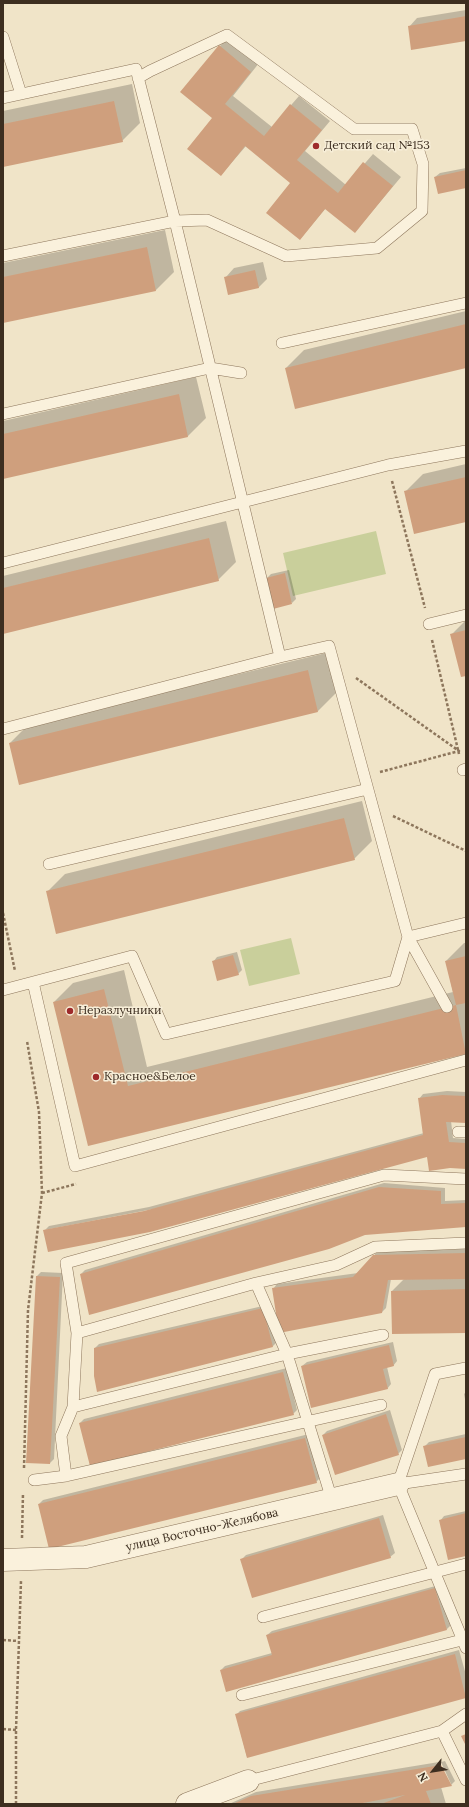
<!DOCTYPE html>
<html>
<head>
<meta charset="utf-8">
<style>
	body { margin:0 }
	#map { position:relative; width:469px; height:1807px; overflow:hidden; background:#f0e4c8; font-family:Lora,serif }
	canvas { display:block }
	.frame { position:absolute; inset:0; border:4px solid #3d2e20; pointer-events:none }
	.north { position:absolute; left:413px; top:1751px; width:40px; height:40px; -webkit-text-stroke:3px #f7eed8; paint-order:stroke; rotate:240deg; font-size:11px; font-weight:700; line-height:16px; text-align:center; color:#3d2e20 }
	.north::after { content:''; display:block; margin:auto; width:14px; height:18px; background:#3d2e20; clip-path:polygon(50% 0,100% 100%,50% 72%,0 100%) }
</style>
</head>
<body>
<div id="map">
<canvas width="469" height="1807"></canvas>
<div class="frame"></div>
<div class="north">N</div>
</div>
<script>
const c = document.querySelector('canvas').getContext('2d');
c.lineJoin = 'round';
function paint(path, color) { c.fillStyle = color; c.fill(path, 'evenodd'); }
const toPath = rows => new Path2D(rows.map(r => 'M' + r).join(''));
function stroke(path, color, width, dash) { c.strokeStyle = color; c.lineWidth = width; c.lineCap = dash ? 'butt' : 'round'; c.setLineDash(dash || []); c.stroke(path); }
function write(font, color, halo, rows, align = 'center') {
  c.font = font + ' Lora,serif'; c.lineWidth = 3; c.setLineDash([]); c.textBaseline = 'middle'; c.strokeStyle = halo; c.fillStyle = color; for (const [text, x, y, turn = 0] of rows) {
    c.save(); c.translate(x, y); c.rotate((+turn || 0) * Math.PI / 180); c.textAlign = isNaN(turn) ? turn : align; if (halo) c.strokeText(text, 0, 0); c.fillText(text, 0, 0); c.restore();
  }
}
const green = toPath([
	[376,531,386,574,293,596,283,553],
	[291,938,300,974,249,986,240,950]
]);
const shadow = toPath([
	[466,10,466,40,409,27,417,18],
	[228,37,259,63,233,96,272,127,299,96,330,121,305,151,346,185,373,154,401,177,355,232,326,208,300,239,292,183,246,146,221,175,214,118,220,46],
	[132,84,140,123,122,141,3,166,3,111],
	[466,168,466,187,435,177,440,173],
	[165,230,174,272,156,290,3,322,3,263],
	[263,262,267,279,258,288,226,277,234,268],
	[466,311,466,367,286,368,304,350],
	[196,377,206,418,188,436,3,478,3,421],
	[466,464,466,521,405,492,423,474],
	[226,521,236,562,218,580,3,633,3,576],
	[289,570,296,599,292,603,267,578,271,574],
	[466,620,466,675,452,634],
	[326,653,336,693,318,711,10,743,28,725],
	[362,801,372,841,354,859,47,892,65,874],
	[464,943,466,943,466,1053,89,1145,54,1002,73,983,124,970,147,1067,453,992,446,961],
	[237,952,242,970,238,974,213,962,217,957],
	[447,1091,466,1092,466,1122,451,1121,453,1138,466,1139,466,1168,427,1156,45,1230,49,1226,149,1207,424,1133,419,1099,423,1094],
	[384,1183,445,1188,445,1201,466,1200,466,1226,365,1234,81,1274,85,1270],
	[466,1249,466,1332,392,1291,404,1279,391,1279,386,1308,382,1312,273,1289,277,1284,358,1273,378,1251],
	[41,1272,63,1273,54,1459,50,1463,37,1276],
	[267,1305,277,1342,273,1346,95,1348,99,1344],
	[393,1342,397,1361,393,1366,387,1367,391,1384,387,1389,302,1366,307,1362],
	[287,1368,297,1410,293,1414,80,1423,84,1419],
	[466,1392,466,1404,464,1394],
	[390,1410,402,1450,398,1454,323,1435,327,1431],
	[309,1434,320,1478,316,1482,39,1504,43,1500],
	[466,1434,466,1458,424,1447,429,1442],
	[466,1511,466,1555,440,1521,444,1516],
	[383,1515,395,1553,390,1557,242,1559,246,1555],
	[439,1585,451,1625,447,1629,221,1670,225,1666,272,1653,267,1635,272,1631],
	[459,1650,466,1675,466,1697,247,1757,236,1715,240,1711],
	[445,1761,455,1781,451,1785,441,1787,446,1804,362,1804,365,1802,352,1804,229,1804,256,1792,439,1762,449,1784,451,1784,441,1762]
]);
const building = toPath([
	[466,16,466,41,411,50,408,26],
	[219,45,251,72,225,104,264,136,290,104,322,130,297,160,338,193,363,162,393,186,355,233,325,209,300,240,266,213,290,183,245,146,221,176,187,149,212,118,180,92],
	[114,101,123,142,3,167,3,124],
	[466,170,466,188,438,194,434,177],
	[147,247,156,291,3,323,3,277],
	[255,270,259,288,228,295,224,277],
	[466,324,466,368,295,409,285,368],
	[179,394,188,437,3,479,3,434],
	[466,477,466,522,414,534,404,491],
	[209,538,219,581,3,634,3,588],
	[285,573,292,604,273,609,266,578],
	[466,630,466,676,461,677,450,634],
	[308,670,318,712,19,785,9,743],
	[344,818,355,860,56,934,46,891],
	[233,955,239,975,217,981,212,961],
	[466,956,466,1003,456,1005,445,961],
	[104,989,128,1086,456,1005,466,1054,88,1146,53,1002],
	[442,1095,466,1096,466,1123,446,1122,449,1142,466,1143,466,1169,450,1168,429,1171,427,1157,150,1232,48,1252,43,1230,144,1211,423,1135,418,1098],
	[379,1187,441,1191,441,1204,466,1203,466,1227,365,1235,329,1249,89,1315,80,1274],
	[466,1253,466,1279,388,1280,382,1313,279,1333,272,1288,353,1277,373,1255],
	[36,1276,60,1277,50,1464,26,1463],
	[466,1289,466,1333,392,1334,391,1291],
	[263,1308,273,1347,97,1392,94,1376,94,1348],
	[389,1345,394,1366,383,1369,388,1389,311,1408,301,1366],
	[283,1372,294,1415,90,1466,79,1423],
	[386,1414,399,1455,335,1475,322,1435],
	[466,1437,466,1459,428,1467,423,1446],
	[305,1438,317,1483,49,1549,38,1504],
	[466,1513,466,1556,448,1560,439,1520],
	[379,1518,391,1558,252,1598,240,1559],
	[435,1588,447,1630,226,1692,220,1670,272,1655,266,1635],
	[455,1654,466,1698,247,1758,235,1714],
	[466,1734,466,1746,461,1736],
	[441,1765,452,1786,426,1791,431,1804,381,1804,405,1795,358,1804,233,1804,251,1796]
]);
const path = toPath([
	[392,481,425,608],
	[432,640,459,754],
	[356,678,459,751,380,772],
	[393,816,466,851],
	[3,913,15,971],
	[42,1193,76,1184],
	[24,1468,28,1310,42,1193,39,1112,27,1041],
	[22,1538,23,1493],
	[3,1640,18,1641],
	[3,1729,16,1730],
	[16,1804,16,1730,21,1581]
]);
const lane = toPath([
	[3,37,21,94],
	[3,98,136,69,175,221,280,657,329,646,408,937,447,1007],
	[3,256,175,221,207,220,286,256,377,248,422,211,423,164,412,129,354,129,227,35,150,71,138,78],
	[282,343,466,303],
	[3,414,210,368,241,373],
	[3,563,388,465,466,451],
	[429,624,466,615],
	[3,729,280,657],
	[463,770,466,769],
	[49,864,368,789],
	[33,982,75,1166,466,1060],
	[3,990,132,956,166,1034,395,981,408,937,466,923],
	[458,1132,466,1132],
	[256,1283,287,1354,332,1500],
	[77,1333,256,1283,336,1265,375,1247,466,1243],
	[466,1368,435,1374,398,1484,466,1648],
	[73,1407,287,1354,383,1335],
	[66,1476,61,1436,73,1407,77,1333,66,1263,384,1175,466,1179],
	[34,1480,66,1476,381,1405],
	[398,1484,466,1474],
	[263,1617,466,1564],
	[242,1695,466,1639],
	[442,1731,466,1780],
	[248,1781,442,1731,466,1714]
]);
const street = toPath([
	[3,1560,86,1557,398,1484],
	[187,1804,248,1781]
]);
const markers = [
	[316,146,4,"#9e2a2b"],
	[70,1011,4,"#9e2a2b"],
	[96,1077,4,"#9e2a2b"]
];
const poiNames = [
	["Детский сад №153",324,146],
	["Неразлучники",78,1011],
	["Красное&Белое",104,1077]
];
const streetNames = [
	["улица Восточно-Желябова",202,1530,-13]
];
paint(green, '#c9cf9b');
paint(shadow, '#0003');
paint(building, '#cf9f7d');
stroke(lane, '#8d765c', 12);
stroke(street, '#8d765c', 23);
stroke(path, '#8d765c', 2.5, [3, 2]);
stroke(lane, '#faf1dc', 11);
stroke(street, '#faf1dc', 22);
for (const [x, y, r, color] of markers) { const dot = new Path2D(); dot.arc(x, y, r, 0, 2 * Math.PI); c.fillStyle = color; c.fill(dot); stroke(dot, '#f7eed8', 1.5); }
write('12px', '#3d2e20', '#f7eed8', poiNames, 'left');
write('12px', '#3d2e20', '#f7eed8', streetNames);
</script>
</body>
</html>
